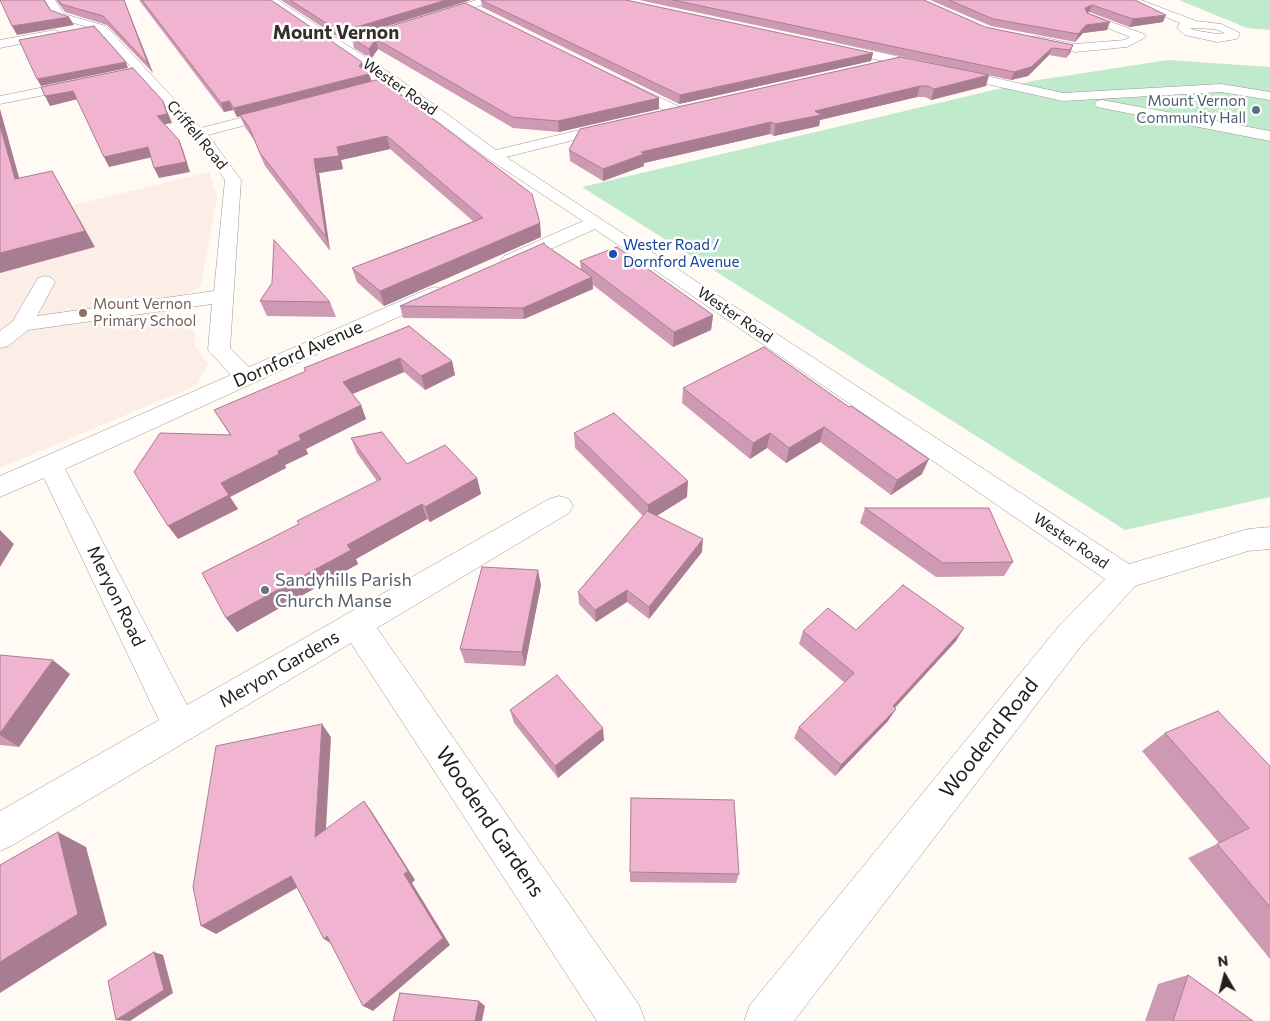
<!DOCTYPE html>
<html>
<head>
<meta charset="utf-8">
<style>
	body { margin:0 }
	#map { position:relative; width:1270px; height:1021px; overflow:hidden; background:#fffaf3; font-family:Commissioner,sans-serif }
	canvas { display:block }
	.north { position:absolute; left:1200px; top:951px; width:50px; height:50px; -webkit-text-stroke:4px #fff; paint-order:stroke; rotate:352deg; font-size:14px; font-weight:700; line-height:20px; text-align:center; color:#21201d }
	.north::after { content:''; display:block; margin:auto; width:18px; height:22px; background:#21201d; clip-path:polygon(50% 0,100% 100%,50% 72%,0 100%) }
</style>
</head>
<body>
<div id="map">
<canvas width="1270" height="1021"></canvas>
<div class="north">N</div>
</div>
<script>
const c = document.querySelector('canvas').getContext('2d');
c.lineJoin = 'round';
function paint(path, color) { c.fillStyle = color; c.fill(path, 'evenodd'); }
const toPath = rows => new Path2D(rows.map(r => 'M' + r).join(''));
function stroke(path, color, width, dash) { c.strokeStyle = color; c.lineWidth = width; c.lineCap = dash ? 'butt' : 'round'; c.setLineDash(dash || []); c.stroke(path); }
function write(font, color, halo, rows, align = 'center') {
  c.font = font + ' Commissioner,sans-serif'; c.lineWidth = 5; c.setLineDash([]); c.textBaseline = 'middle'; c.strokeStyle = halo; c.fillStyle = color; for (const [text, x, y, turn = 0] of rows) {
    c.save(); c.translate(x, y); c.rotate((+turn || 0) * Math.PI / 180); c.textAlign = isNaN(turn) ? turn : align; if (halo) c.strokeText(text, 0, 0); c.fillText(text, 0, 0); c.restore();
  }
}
const education = toPath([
	[209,172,217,196,201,286,170,304,164,322,194,330,195,345,208,364,197,385,0,468,0,223]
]);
const green = toPath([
	[1179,0,1270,0,1270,30,1247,28],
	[1168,60,1270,67,1270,497,1125,530,582,187,1032,81]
]);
const minor = toPath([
	[45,0,55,0,64,14,106,26,201,128,279,108,284,109,286,112,284,115,208,135,241,180,230,348,249,367,428,289,435,287,442,289,445,293,442,297,65,469,187,705,549,499,559,496,569,499,573,506,569,513,377,628,639,1005,645,1021,597,1021,351,643,13,845,0,851,0,811,159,720,44,478,0,497,0,476,231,375,208,350,212,304,28,330,8,346,0,348,0,331,13,321,38,278,45,276,52,278,55,282,37,316,214,291,225,180,202,147,98,30,56,18,45,0],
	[266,0,278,0,399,79,496,150,613,122,618,123,620,126,618,129,506,157,1129,564,1248,529,1270,527,1270,549,1248,551,1135,586,1081,646,794,1021,744,1021,750,1005,1059,626,1105,579,595,229,518,264,511,266,504,264,501,260,504,256,583,221,487,158,389,85,266,0],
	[476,0,492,0,491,2,440,19,432,19,430,17,432,15,476,0],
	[1126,0,1141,0,1196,21,1221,24,1240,33,1237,39,1217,42,1185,35,1177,28,1180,23,1126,0],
	[1190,28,1215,29,1225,33,1217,34,1193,30,1190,28],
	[1089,14,1144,34,1146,37,1127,47,1075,52,1031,43,1029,40,1035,36,1075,44,1125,40,1130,37,1085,19,1083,17,1085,15,1089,14],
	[55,30,59,32,61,34,59,36,0,48,0,40,55,30],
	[837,43,1063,93,1221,84,1270,92,1270,100,1221,92,1063,101,833,50,831,47,837,43],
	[79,80,84,81,86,84,84,87,0,104,0,96,79,80],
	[625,81,682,108,684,111,682,114,677,115,672,114,620,88,618,85,625,81],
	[1102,100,1270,131,1270,141,1097,107,1095,104,1097,101,1102,100]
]);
const wall = toPath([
	[56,0,124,0,153,73,107,25,65,12],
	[139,0,271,0,369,74,371,82,540,223,541,237,384,306,357,282,352,268,473,221,390,149,341,160,343,169,319,173,330,251,265,166,254,140,245,127,240,116,237,117,233,110,224,112],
	[281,0,471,0,342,40],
	[481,0,873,53,871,61,679,104,482,7],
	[639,0,924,0,985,27,1073,45,1070,53,1066,58,1049,55,1028,76,1011,80],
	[930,0,1135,0,1163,22,1129,27,1089,12,1087,13,1107,30,1083,33,1075,42,991,26],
	[465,3,659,98,659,109,559,132,513,128,378,49,371,59,354,48,352,38],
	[900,57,986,86,931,100,925,97,917,97,820,120,819,126,774,136,770,134,644,163,644,166,603,181,570,161,569,150],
	[545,245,581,269,580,261,713,315,711,330,673,347,593,285,593,289,524,319,403,318,400,306],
	[272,283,330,302,336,317,267,316,260,301],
	[409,326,452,361,455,375,425,390,404,372,352,394,361,405,366,419,306,449,308,454,285,465,286,468,230,497,238,509,178,539,230,435,214,410,305,372,304,368],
	[764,347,922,474,891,495,820,442,786,463,767,448,750,459,682,403,683,388],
	[574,433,687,497,657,516,702,552,649,619,627,602,596,622,579,604,578,592,643,516,575,448],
	[351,438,407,464,477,478,481,494,430,522,427,519,356,559,358,564,237,632,226,618,377,481,357,453],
	[865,508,1013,562,1004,576,936,577,860,523],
	[541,585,525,666,465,663,460,649],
	[856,630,956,641,895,708,888,721,835,776,794,738,799,727,845,683,799,644,803,631],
	[0,655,70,674,19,747,0,745],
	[510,710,604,740,558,778,514,723],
	[1165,733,1270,766,1270,959,1188,858,1219,843,1142,751],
	[630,872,739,874,736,883,630,882],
	[1188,975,1253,1021,1145,1021,1158,984]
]);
const shadedWall = toPath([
	[124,0,153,73,148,64],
	[446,0,471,0,342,40,340,32],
	[1092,5,1089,12,1082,16,1085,8],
	[1166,15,1163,22,1129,27,1133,19],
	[69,17,74,25,17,35,12,26],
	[1110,22,1107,30,1083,33,1075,42,1078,34,1086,25],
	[376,39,378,49,371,59,369,49],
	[1073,45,1070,53,1066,58,1070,50],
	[1052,48,1049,55,1028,76,1011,80,1014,72],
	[873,53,871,61,679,104,680,95],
	[126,62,128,68,41,86,37,79],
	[362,62,364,70,359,66],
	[369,74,372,82,237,117,234,108],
	[989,75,986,86,931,100,934,89],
	[920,86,917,97,820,120,819,126,774,136,775,124,815,111],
	[73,91,78,99,50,106,45,96],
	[659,98,659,109,559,132,558,121],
	[163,101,172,123,161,125,157,116],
	[229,101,233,110,224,112,221,103],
	[0,109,24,195,15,179,0,126],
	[771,122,770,134,644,163,644,166,603,181,603,169,641,152],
	[387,136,390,149,341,160,343,169,319,173,330,251,326,237,314,159,337,147],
	[179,140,183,150,190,172,159,178,154,168],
	[148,147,153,157,109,167,104,157],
	[52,171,95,247,0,273,0,253],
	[540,223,541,237,384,306,380,291],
	[592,277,593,289,524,319,523,308],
	[713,315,711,330,673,347,674,332],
	[400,358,404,372,348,396,343,382],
	[452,361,455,375,425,390,421,376],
	[361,405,366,419,306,449,308,454,285,465,286,468,230,497,238,509,178,539,168,526,221,483,278,451,299,435],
	[824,427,820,442,786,463,789,448],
	[770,433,767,448,750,459,753,443],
	[929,459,922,474,891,495,897,480],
	[477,478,481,494,430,522,425,507],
	[688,481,687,497,648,521,648,505],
	[422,504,427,519,356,559,358,564,237,632,226,618,347,545],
	[0,530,14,544,0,567],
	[703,539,702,552,649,619,649,607],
	[538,570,541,585,525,666,522,652],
	[627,590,627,602,596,622,595,610],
	[964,628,956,641,885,718,893,706],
	[53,660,70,674,19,747,0,735,0,733],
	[896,709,888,721,835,776,841,765],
	[322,724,331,737,325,847,315,837],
	[603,728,604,740,558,778,555,766],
	[364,801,372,812,415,880,412,883,450,945,373,1011,363,1006,404,874],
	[58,832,86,847,107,925,0,993,0,962],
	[291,876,302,885,216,934,201,926],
	[327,936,335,946,324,939],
	[154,952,163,955,173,993,130,1021,116,1020],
	[479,1001,485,1006,482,1021,475,1021]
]);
const building = toPath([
	[0,0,44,0,50,10,69,17,12,26,0,0],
	[58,0,124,0,148,64,103,16,61,4,58,0],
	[142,0,271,0,362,62,359,66,369,74,234,108,229,101,221,103,142,0],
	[290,0,446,0,340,32,290,0],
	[481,0,626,0,873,53,680,95,481,0],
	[673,0,924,0,985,27,1073,45,1070,50,1052,48,1031,67,1014,72,673,0],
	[949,0,1135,0,1166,15,1133,19,1092,5,1085,8,1087,13,1110,22,1086,25,1078,34,993,19,949,0],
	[465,3,659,98,558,121,512,117,376,39,369,49,352,38,465,3],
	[94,26,126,62,37,79,19,40,94,26],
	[900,57,989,75,934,89,928,86,920,86,815,111,821,115,775,124,771,122,641,152,644,154,603,169,569,150,580,129,900,57],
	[133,68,163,101,167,114,157,116,179,140,186,162,154,168,148,147,104,157,73,91,45,96,41,87,133,68],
	[380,79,532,194,540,223,380,291,352,268,483,218,387,136,337,147,339,156,314,159,326,237,260,153,249,127,240,115,380,79],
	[0,126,15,179,52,171,85,231,0,253,0,126],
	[274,240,330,302,260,301,272,283,274,240],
	[544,243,545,245,592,277,523,308,400,306,544,243],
	[617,247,713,315,674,332,580,261,617,247],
	[409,326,452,361,421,376,400,358,343,382,361,405,299,435,301,440,278,451,279,454,221,483,229,495,168,526,134,472,160,433,231,435,214,410,306,371,304,368,409,326],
	[764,347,849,407,851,406,929,459,897,480,824,427,789,448,770,433,753,443,683,388,764,347],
	[614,413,688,481,648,505,574,433,614,413],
	[382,432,407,464,445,445,477,478,425,507,422,504,347,545,351,550,226,618,202,573,299,524,297,521,381,479,351,438,382,432],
	[865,508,989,508,1013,562,943,563,865,508],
	[647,511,703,539,649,607,627,590,595,610,578,592,647,511],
	[482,567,538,570,522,652,460,649,482,567],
	[903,585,964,628,893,706,896,709,841,765,799,727,854,673,803,631,828,608,856,630,903,585],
	[0,655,53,660,0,733,0,655],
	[557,675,603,728,555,766,510,710,557,675],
	[1218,711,1270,766,1270,907,1217,844,1249,828,1165,733,1218,711],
	[322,724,315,837,364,801,408,871,404,874,443,938,363,1006,327,936,324,939,291,876,201,926,193,887,216,746,322,724],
	[631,798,734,800,739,874,630,872,631,798],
	[58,832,78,914,0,962,0,865,58,832],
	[154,952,164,990,116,1020,108,981,154,952],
	[1188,975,1253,1021,1173,1021,1188,975],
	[400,993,479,1001,475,1021,393,1021,400,993]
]);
const markers = [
	[1256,110,5,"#5c6f8a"],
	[613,254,5,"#1a4fb4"],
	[83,313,5,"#8d6e63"],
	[265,590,5,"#6b7280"]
];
const farStreetnames = [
	["Wester Road",400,87,35],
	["Criffell Road",197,135,50],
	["Wester Road",735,315,34],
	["Wester Road",1071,541,34]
];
const farServicenames = [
	["Mount Vernon",1246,101],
	["Community Hall",1246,118]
];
const farTransitnames = [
	["Wester Road /",623,245],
	["Dornford Avenue",623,262]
];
const farEducationnames = [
	["Mount Vernon",93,304],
	["Primary School",93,321]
];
const streetNames = [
	["Dornford Avenue",298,354,-24],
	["Meryon Road",116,596,64],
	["Meryon Gardens",279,669,-30]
];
const worshipNames = [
	["Sandyhills Parish",275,580],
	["Church Manse",275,601]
];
const farDistrictnames = [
	["Mount Vernon",336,33]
];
const nearStreetnames = [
	["Woodend Road",989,738,-52],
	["Woodend Gardens",490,822,56]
];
paint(education, '#fcede7');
paint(green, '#c0eacc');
stroke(minor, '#9c9791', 1);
paint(minor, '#fff');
paint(wall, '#ce9ab3');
paint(shadedWall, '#a87d92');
paint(building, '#f0b3d0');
stroke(building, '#a87d92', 1);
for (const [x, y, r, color] of markers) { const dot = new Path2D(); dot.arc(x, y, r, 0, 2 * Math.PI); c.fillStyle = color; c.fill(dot); stroke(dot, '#fff', 2); }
write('15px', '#21201d', '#fff', farStreetnames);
write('15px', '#4e5e75', '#fff', farServicenames, 'right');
write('15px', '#164399', '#fff', farTransitnames, 'left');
write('15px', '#785e54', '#fff', farEducationnames, 'left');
write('18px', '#21201d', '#fff', streetNames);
write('18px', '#5b616d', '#fff', worshipNames, 'left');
write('bold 19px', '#332f2a', '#fff', farDistrictnames);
write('21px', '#21201d', '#fff', nearStreetnames);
</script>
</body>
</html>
